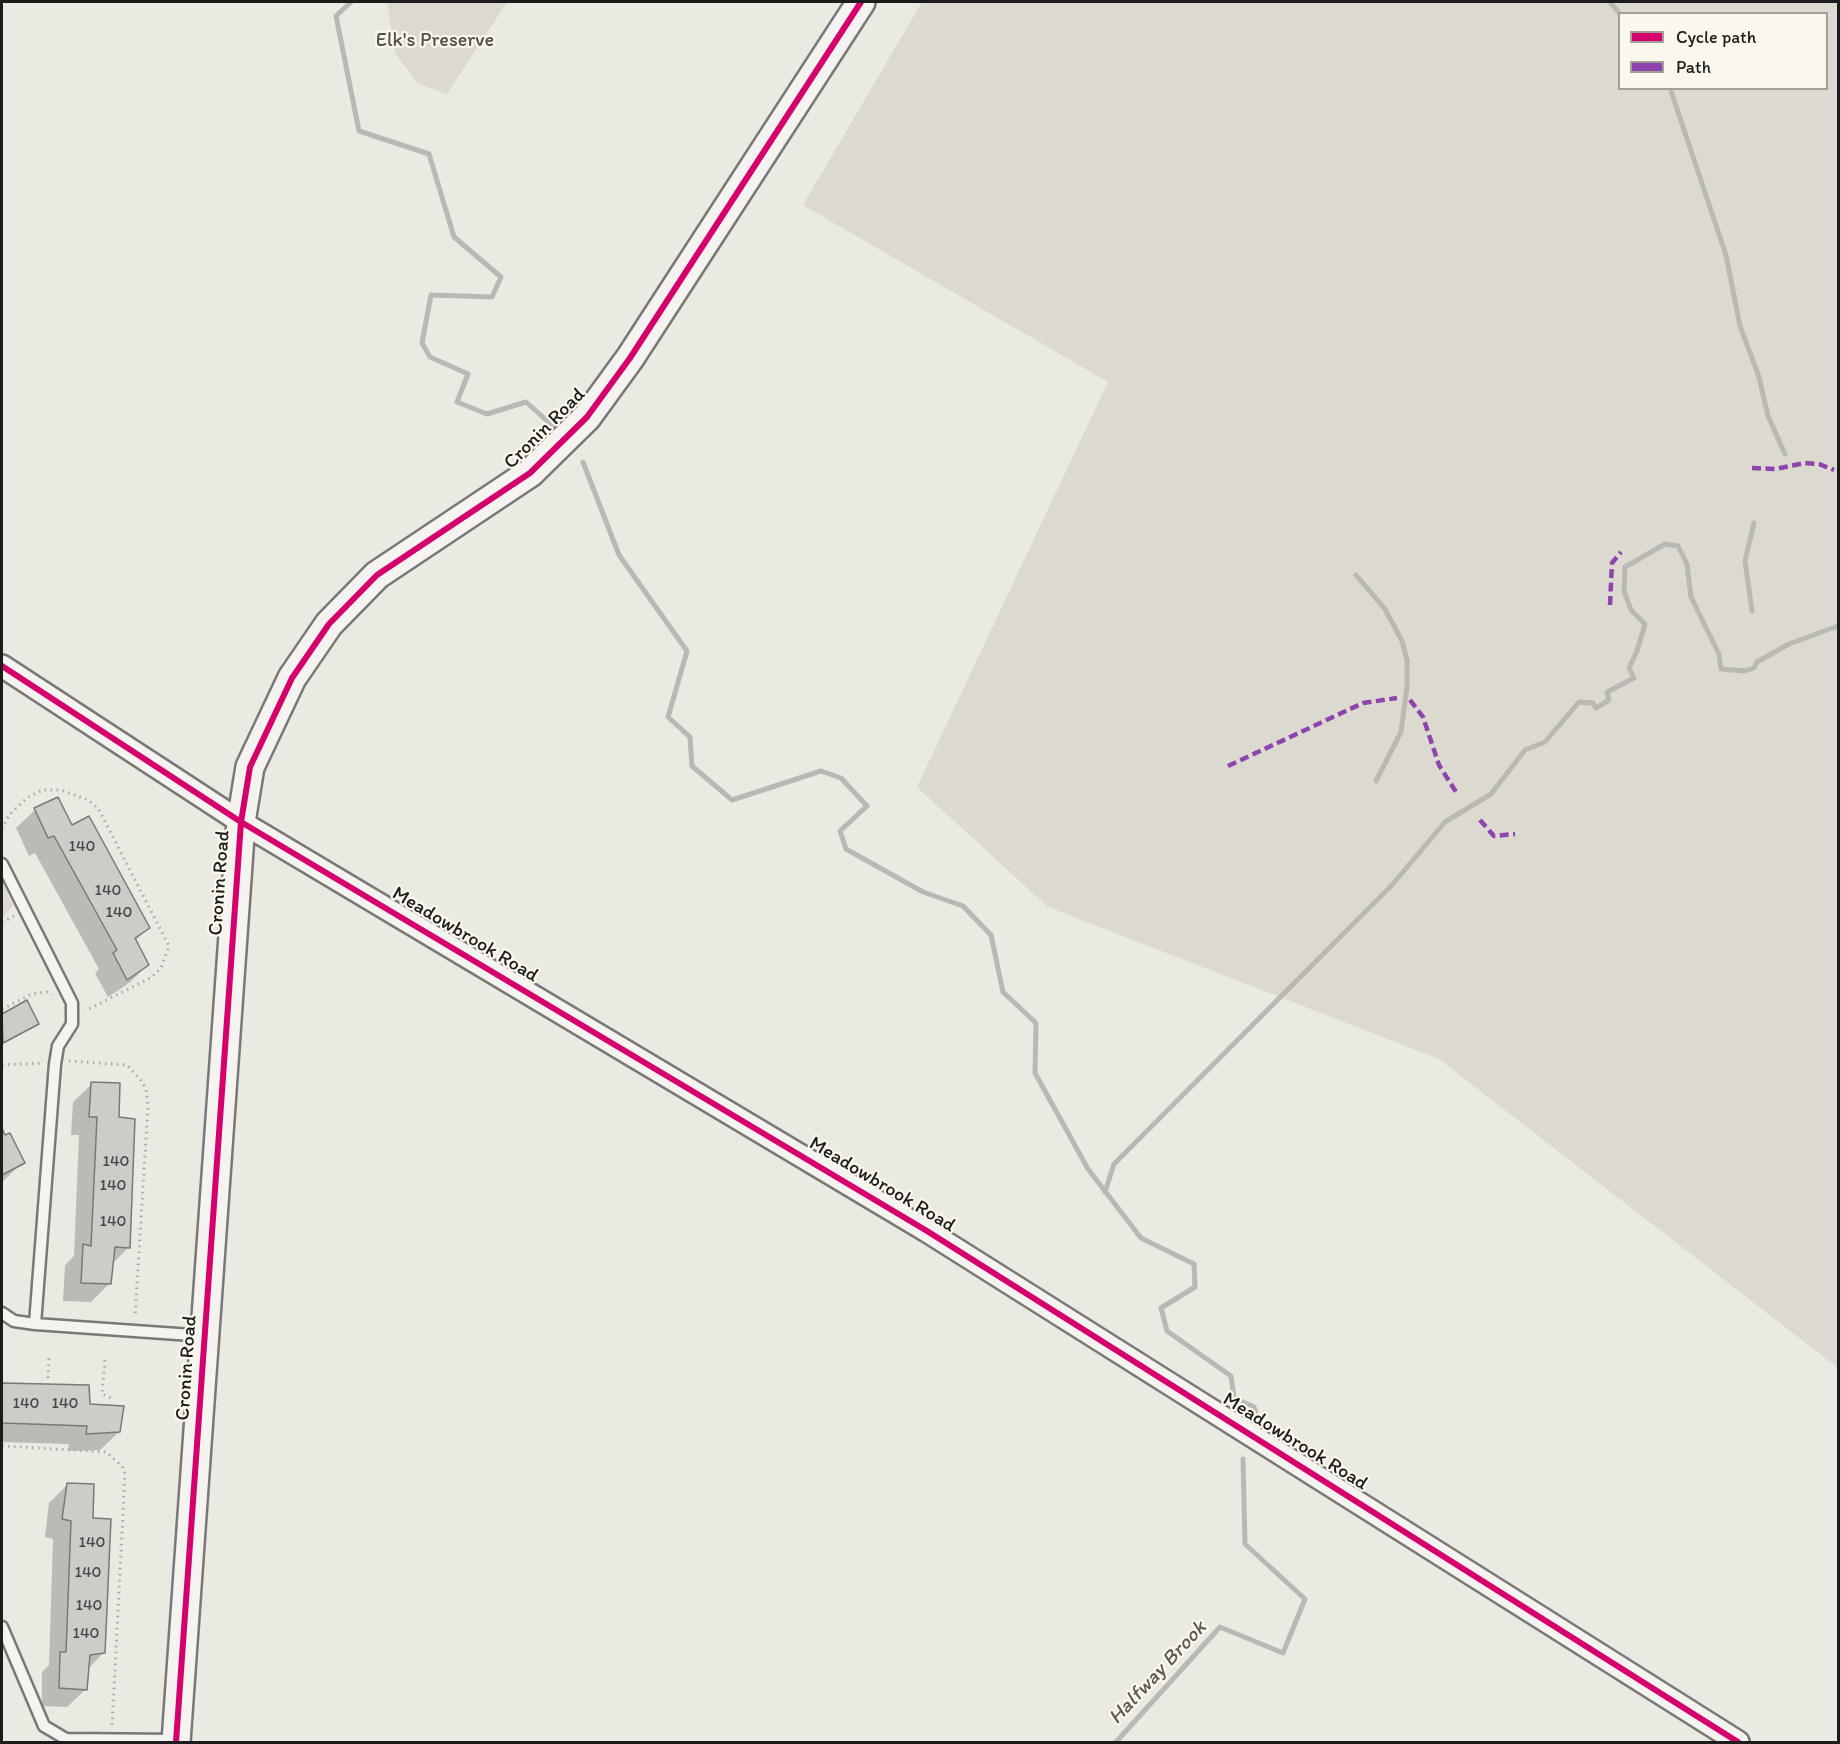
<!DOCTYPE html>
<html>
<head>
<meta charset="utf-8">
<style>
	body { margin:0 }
	#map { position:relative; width:1840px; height:1744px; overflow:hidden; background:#eae9e2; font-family:Itim,sans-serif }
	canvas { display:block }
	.frame { position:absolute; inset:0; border:3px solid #1c1c1c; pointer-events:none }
	.legend { position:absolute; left:1618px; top:12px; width:210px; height:78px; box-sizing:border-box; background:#fbf7ec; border:2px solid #a29f99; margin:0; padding:8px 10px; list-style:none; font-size:18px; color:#1c1c1c }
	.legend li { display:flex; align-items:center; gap:12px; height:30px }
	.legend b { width:30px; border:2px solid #a29f99 }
</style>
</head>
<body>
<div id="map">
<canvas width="1840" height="1744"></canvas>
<div class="frame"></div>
<ul class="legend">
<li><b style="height:8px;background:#d6006c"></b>Cycle path</li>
<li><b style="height:8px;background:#8e44ad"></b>Path</li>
</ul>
</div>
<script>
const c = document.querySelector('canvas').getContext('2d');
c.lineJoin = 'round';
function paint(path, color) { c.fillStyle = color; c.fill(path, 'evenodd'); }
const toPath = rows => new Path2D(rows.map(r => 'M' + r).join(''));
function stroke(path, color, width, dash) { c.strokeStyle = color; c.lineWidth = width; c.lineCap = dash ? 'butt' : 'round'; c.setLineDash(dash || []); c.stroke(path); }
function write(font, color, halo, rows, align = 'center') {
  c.font = font + ' Itim,sans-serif'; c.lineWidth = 4.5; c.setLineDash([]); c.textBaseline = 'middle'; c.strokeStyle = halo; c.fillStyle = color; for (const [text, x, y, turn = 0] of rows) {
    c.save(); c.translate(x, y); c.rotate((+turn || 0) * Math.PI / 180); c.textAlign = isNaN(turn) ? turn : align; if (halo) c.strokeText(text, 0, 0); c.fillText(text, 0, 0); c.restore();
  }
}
const green = toPath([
	[387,2,507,2,447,94,418,84,395,53],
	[922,2,1838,2,1838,1368,1439,1059,1048,907,917,787,1108,382,803,205],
	[1620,14,1826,14,1826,88,1620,88],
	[2,883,13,905,2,919]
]);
const shadow = toPath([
	[35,810,71,827,149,928,135,941,148,965,129,983,108,997,95,973,99,969,35,853,29,856,16,828],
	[26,1002,38,1024,2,1045,2,1015],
	[92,1084,128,1248,112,1264,110,1283,91,1302,63,1301,65,1265,74,1256,79,1135,71,1135,73,1102],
	[2,1131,23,1162,2,1182],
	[2,1384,87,1386,89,1405,119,1432,100,1450,68,1451,69,1444,2,1442],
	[68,1484,91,1519,103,1653,88,1669,86,1689,67,1707,42,1706,42,1672,49,1665,53,1539,45,1537,49,1503]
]);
const stream = toPath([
	[351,2,336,16,359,131,429,154,454,237,501,277,492,297,431,295,422,343,430,357,468,374,457,402,487,414,526,402,555,428],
	[1610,2,1620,14],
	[1670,88,1726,255,1740,326,1759,377,1768,416,1785,454],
	[583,462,619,555,687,651,668,717,690,737,692,766,732,800,821,771,841,778,867,806,840,831,846,849,923,892,963,906,991,935,1003,992,1036,1023,1035,1073,1088,1169,1141,1238,1194,1264,1195,1287,1161,1308,1167,1331,1231,1376,1234,1398,1254,1407,1258,1422],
	[1356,575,1385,609,1402,641,1407,660,1407,687,1401,732,1376,781],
	[1752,611,1745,561,1754,523],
	[1105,1192,1114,1164,1392,885,1445,822,1491,794,1525,750,1545,742,1579,702,1593,703,1596,708,1609,700,1607,692,1634,678,1629,668,1637,651,1645,624,1631,610,1624,591,1625,567,1665,544,1678,546,1687,564,1691,597,1719,654,1721,669,1745,671,1754,668,1757,662,1789,644,1838,626],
	[1116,1742,1220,1627,1283,1653,1305,1599,1245,1544,1243,1459]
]);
const building = toPath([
	[58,797,72,825,89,816,150,928,135,938,149,965,127,980,113,953,117,950,54,836,48,838,34,808,58,797],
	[27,1000,39,1024,3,1043,2,1014,27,1000],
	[91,1082,120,1083,119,1117,135,1119,130,1248,115,1247,111,1284,81,1283,83,1244,91,1246,97,1117,89,1117,91,1082],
	[2,1128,5,1135,10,1133,25,1163,2,1175,2,1128],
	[2,1383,89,1385,90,1404,124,1406,120,1432,86,1434,87,1426,2,1423,2,1383],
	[67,1483,94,1484,93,1518,111,1519,105,1653,90,1655,87,1690,59,1688,60,1652,66,1652,71,1521,62,1519,67,1483]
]);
const path = toPath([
	[2,829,9,815,28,797,43,790,61,790,88,800,98,808,169,946,161,968,152,977,85,1011],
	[2,922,14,916],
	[2,1009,32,994,47,992,52,995],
	[69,1061,127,1065,140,1079,146,1089,148,1106,135,1317],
	[2,1065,41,1063],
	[105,1360,102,1394,111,1398],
	[48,1378,49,1356],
	[2,1446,106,1452,122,1466,125,1474,112,1727]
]);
const service = toPath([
	[2,864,72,1003,72,1024,58,1046,55,1064,35,1324],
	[2,1313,14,1321,35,1324,206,1336],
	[2,1627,44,1726,66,1739,176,1740]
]);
const minor = toPath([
	[2,666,241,822,927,1231,1738,1742]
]);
const tertiary = toPath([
	[176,1742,241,822,250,767,292,678,329,624,377,575,530,473,587,417,630,358,861,2]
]);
const quiet = toPath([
	[1752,468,1775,469,1805,463,1819,464,1834,470],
	[1610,605,1612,563,1621,552],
	[1410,700,1423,717,1439,765,1456,792],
	[1228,766,1363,703,1397,698],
	[1480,820,1494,836,1515,834]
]);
const cycleway = toPath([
	[2,666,241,822,927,1231,1738,1742],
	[176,1742,241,822,250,767,292,678,329,624,377,575,530,473,587,417,630,358,861,2]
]);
const numberNames = [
	["140",82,847],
	["140",108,891],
	["140",119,913],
	["140",116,1162],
	["140",113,1186],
	["140",113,1222],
	["140",26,1404],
	["140",65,1404],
	["140",92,1543],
	["140",88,1573],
	["140",89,1606],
	["140",86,1634]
];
const parkNames = [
	["Elk's Preserve",435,41]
];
const streetNames = [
	["Cronin Road",545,429,-45],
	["Cronin Road",220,883,-86],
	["Meadowbrook Road",465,935,31],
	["Meadowbrook Road",882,1185,31],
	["Cronin Road",187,1368,-86],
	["Meadowbrook Road",1295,1442,32]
];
const waterNames = [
	["Halfway Brook",1158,1673,-47]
];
paint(green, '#dbd9d0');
paint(shadow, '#0003');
stroke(stream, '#bab8b2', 5);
paint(building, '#cdccc8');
stroke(building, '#797875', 1.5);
stroke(service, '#797875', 15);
stroke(minor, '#797875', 26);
stroke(tertiary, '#797875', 32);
stroke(path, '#aaa9a6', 3, [1.5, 4.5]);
stroke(service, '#f4f3ef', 10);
stroke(minor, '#f4f3ef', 21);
stroke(tertiary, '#f4f3ef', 27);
stroke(quiet, '#8e44ad', 4.5, [9, 4.5]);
stroke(cycleway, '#d6006c', 6);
write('16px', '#484847', null, numberNames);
write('20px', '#51514e', '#fbf7ec', parkNames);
write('20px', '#1c1c1c', '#fbf7ec', streetNames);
write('italic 21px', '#5a5956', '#fbf7ec', waterNames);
</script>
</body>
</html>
